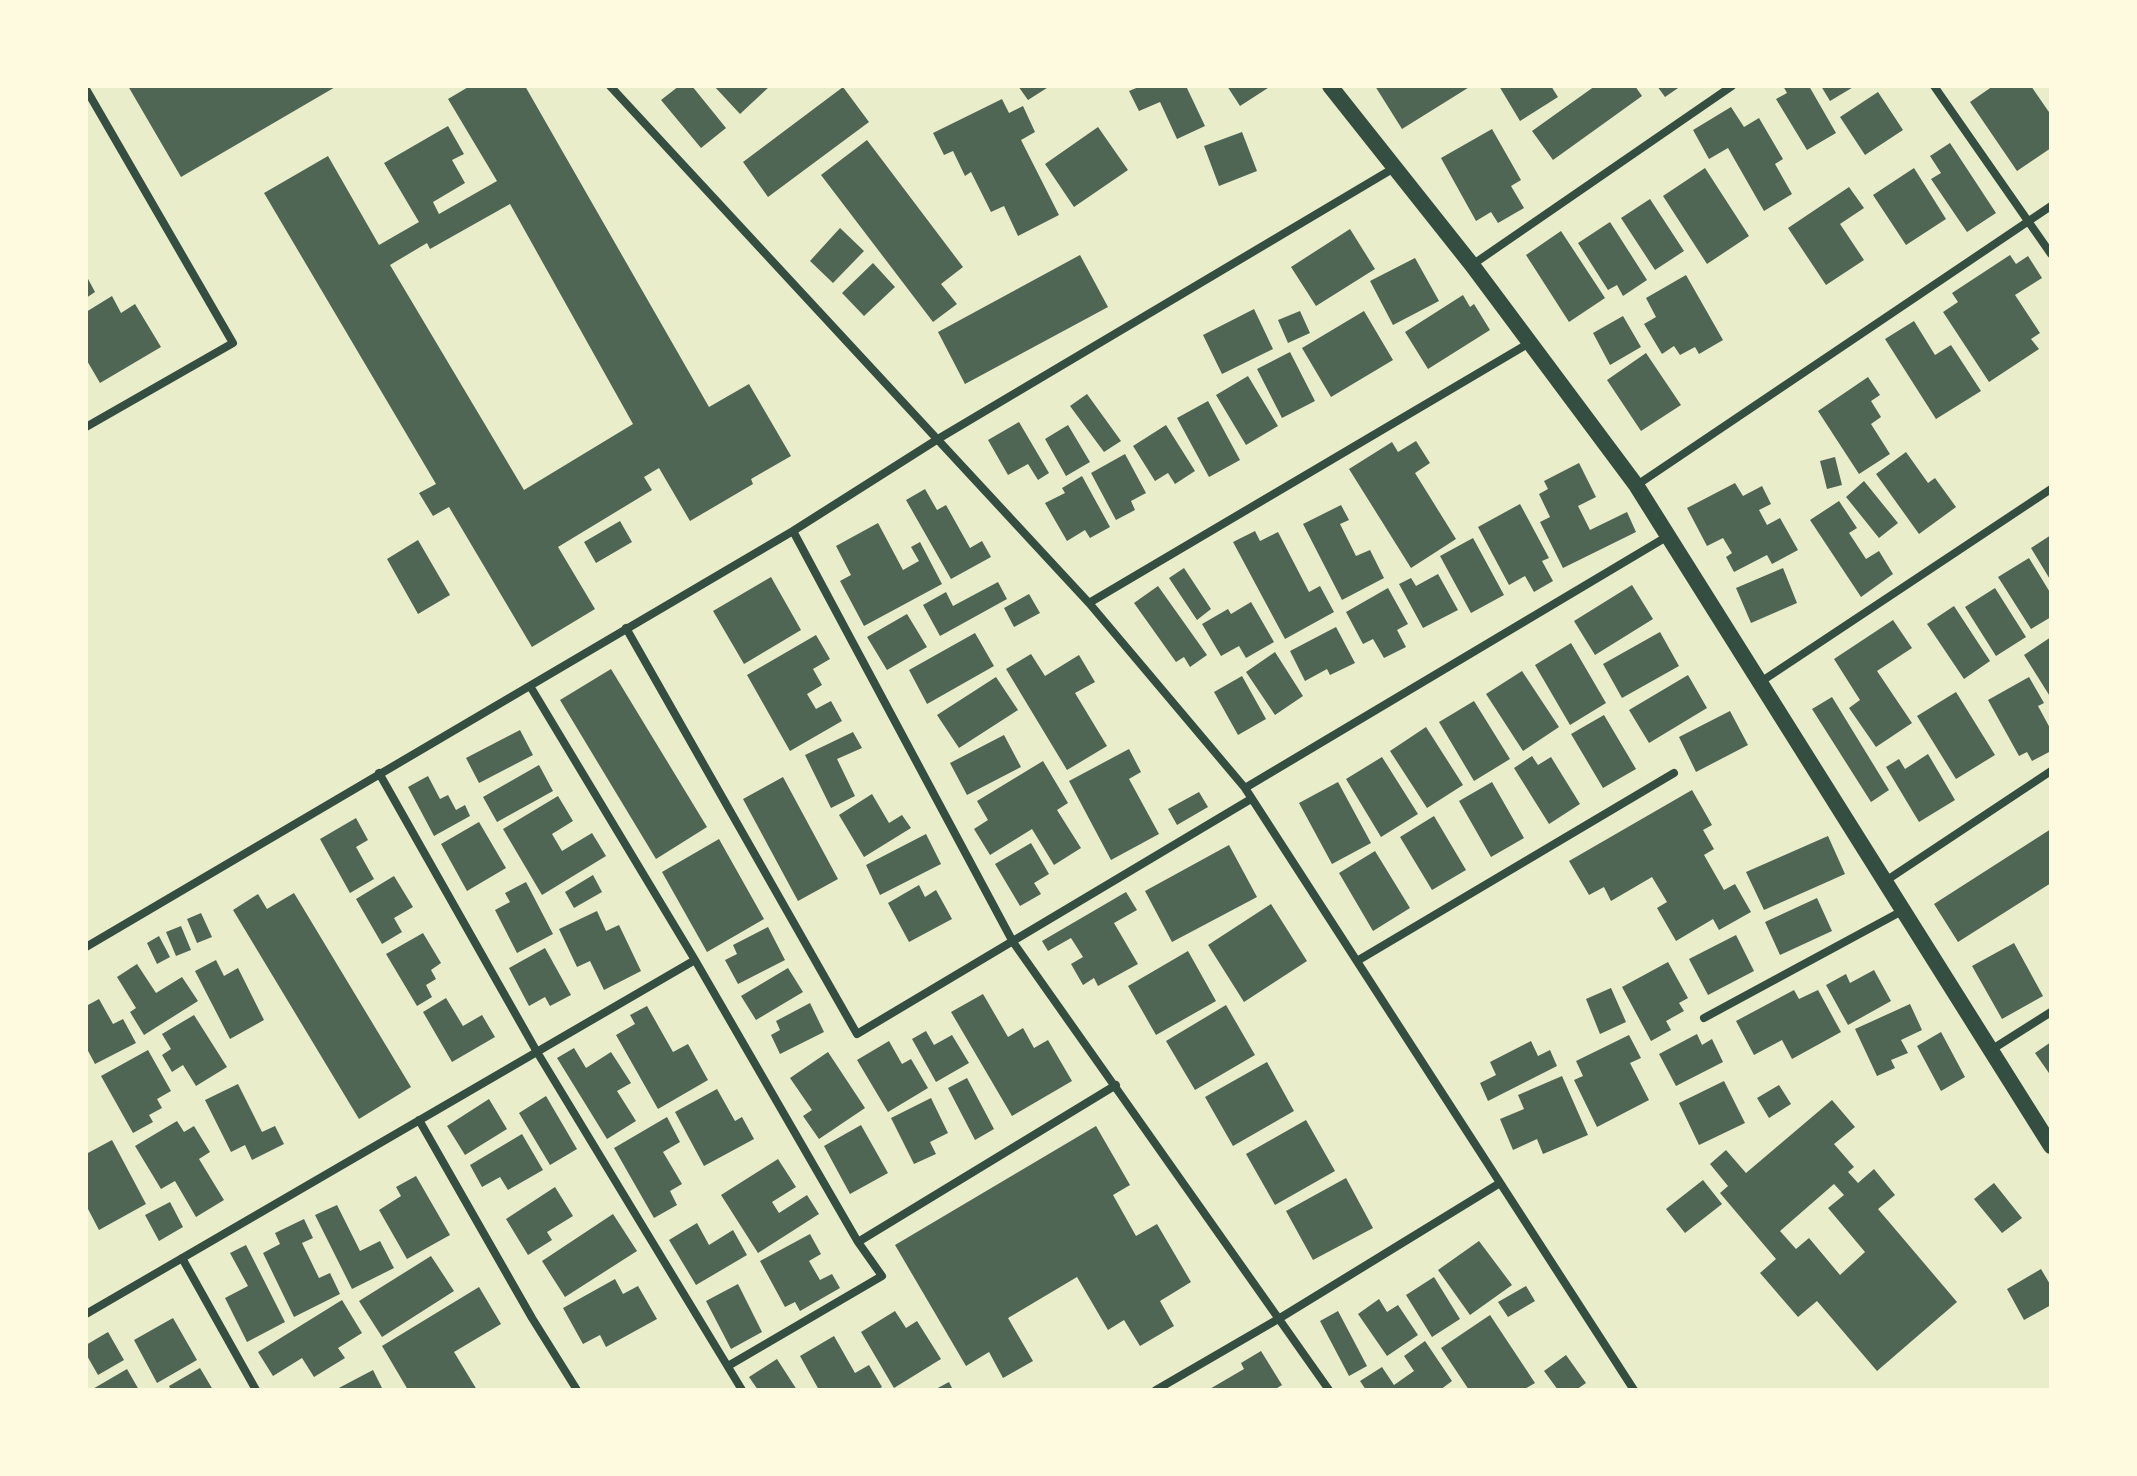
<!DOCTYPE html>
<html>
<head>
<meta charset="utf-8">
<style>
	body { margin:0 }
	#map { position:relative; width:2137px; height:1476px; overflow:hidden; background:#e9edc9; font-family:"Alegreya Sans",sans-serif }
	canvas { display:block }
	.frame { position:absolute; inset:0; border:88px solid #fefae0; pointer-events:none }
</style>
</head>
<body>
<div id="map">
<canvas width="2137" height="1476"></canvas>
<div class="frame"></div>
</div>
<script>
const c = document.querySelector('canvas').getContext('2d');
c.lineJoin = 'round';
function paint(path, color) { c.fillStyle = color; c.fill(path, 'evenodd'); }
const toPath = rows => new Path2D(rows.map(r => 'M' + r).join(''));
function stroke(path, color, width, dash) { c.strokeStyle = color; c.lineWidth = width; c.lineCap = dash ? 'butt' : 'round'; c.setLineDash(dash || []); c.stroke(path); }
const building = toPath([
	[128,86,337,86,181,177],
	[470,86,525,86,709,407,749,384,791,456,751,479,753,484,690,521,659,468,644,477,652,490,558,547,595,609,532,647,449,507,433,516,419,493,436,484,264,193,328,156,379,245,419,222,384,163,448,126,464,154,452,160,465,183,433,202,439,214,497,181,448,99],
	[510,204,633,424,524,490,390,265,427,243,430,249],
	[679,86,692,86,726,128,701,148,661,100],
	[714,86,770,86,740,114],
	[1018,86,1050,86,1028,100],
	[1141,86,1186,86,1205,126,1177,139,1160,102,1139,111,1129,91],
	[1227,86,1271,86,1240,106],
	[1375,86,1471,86,1402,129],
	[1499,86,1551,86,1558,97,1520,121],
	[1595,86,1635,86,1642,96,1553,160,1532,131],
	[1657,86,1681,86,1665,97],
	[1783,86,1809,86,1836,133,1807,150,1776,99,1787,93],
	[1821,86,1855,86,1830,101],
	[1993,86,2031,86,2051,115,2051,148,2017,171,1970,102],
	[843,87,869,122,768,197,743,162],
	[1878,92,1903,130,1865,155,1840,117],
	[1002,99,1009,113,1023,106,1035,132,1021,140,1059,215,1018,236,1004,206,991,212,971,172,965,176,953,151,944,155,933,133],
	[1731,107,1744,127,1759,118,1783,159,1775,164,1792,194,1764,211,1728,148,1709,159,1693,130],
	[1098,127,1128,170,1074,207,1045,164],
	[1492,129,1521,180,1511,186,1524,208,1498,223,1491,212,1476,221,1441,158],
	[1242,132,1257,171,1219,186,1204,146],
	[867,140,963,267,941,284,957,304,933,322,821,175],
	[1950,143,1996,213,1967,232,1931,179,1941,173,1930,156],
	[1705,168,1749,236,1707,264,1663,196],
	[1914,168,1946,219,1906,245,1873,195],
	[1849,187,1864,208,1840,224,1864,260,1826,285,1788,228],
	[1650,199,1684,251,1655,270,1621,218],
	[1610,222,1647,280,1623,296,1617,285,1608,290,1578,243],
	[840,228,864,251,833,283,810,261],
	[1350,229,1375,269,1316,306,1291,267],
	[1561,231,1605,298,1569,322,1526,255],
	[1080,255,1108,307,965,384,938,332],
	[2010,255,2016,264,2028,256,2042,278,2015,295,2040,333,2031,339,2039,349,1989,382,1943,312,1958,302,1952,293],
	[1415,258,1439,301,1393,325,1370,281],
	[873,263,895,287,864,316,842,293],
	[86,275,95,292,86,298],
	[1686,275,1723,340,1699,354,1695,347,1680,355,1674,346,1662,354,1644,324,1656,317,1646,298],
	[1463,295,1470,307,1474,304,1490,330,1428,369,1405,332],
	[112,296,121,313,135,304,161,347,100,383,86,359,86,312],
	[1254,309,1273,349,1222,374,1203,335],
	[1300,311,1310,333,1288,343,1278,320],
	[1364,311,1393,360,1331,397,1302,348],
	[1623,316,1641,347,1610,365,1593,333],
	[1914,321,1935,355,1951,345,1981,391,1936,419,1885,339],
	[1290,352,1315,401,1282,418,1257,369],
	[1646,353,1681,405,1641,431,1607,380],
	[1248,376,1278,426,1246,445,1216,395],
	[1868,377,1880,395,1871,401,1881,417,1871,424,1890,454,1859,474,1818,411],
	[1087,394,1121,441,1104,452,1070,406],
	[1208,401,1240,460,1209,477,1177,418],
	[1019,422,1049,473,1038,480,1028,464,1008,475,988,440],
	[1068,425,1090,462,1066,476,1045,439],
	[1166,425,1195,471,1175,484,1168,473,1155,481,1133,446],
	[1416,441,1430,463,1415,473,1456,539,1411,568,1349,469,1392,442,1398,452],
	[1906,452,1928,483,1935,478,1956,507,1919,534,1876,474],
	[1125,454,1146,493,1131,501,1135,510,1116,520,1091,473],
	[1835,457,1842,485,1827,489,1820,461],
	[1579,463,1596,497,1578,506,1590,530,1627,512,1636,532,1563,568,1540,522,1550,517,1539,494,1548,489,1544,481],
	[1082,476,1110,527,1090,538,1085,530,1067,541,1045,503,1065,493,1062,488],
	[1864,481,1898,523,1879,538,1846,497],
	[1735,483,1743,496,1762,486,1771,504,1759,510,1767,525,1780,518,1798,550,1772,564,1767,555,1734,572,1726,557,1732,553,1723,538,1707,546,1687,508],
	[925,489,937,510,946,505,970,548,982,541,991,557,951,579,906,500],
	[1839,501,1857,528,1849,533,1866,559,1879,551,1893,574,1861,597,1810,520],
	[1520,504,1549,558,1542,561,1553,581,1534,592,1525,576,1509,585,1478,527],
	[1341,505,1349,520,1340,524,1356,556,1370,550,1384,578,1342,600,1303,524],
	[620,521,632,542,596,563,584,542],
	[878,523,903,570,919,561,911,547,920,542,942,584,864,626,840,581,851,575,836,546],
	[1255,531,1260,541,1278,532,1309,592,1320,586,1334,612,1285,639,1233,542],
	[2051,535,2051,581,2031,548],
	[1473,538,1504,595,1471,613,1440,556],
	[418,540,450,595,418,614,387,559],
	[2029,558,2051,594,2051,617,2031,629,1998,577],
	[1184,568,1211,609,1197,620,1169,578],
	[1783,568,1797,603,1751,623,1736,588],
	[1438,574,1458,610,1423,628,1399,584,1411,578,1416,586],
	[771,577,801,630,744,664,713,611],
	[998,582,1007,599,940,636,923,605,946,592,953,606],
	[1632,585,1653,619,1595,655,1574,621],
	[1158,586,1207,655,1190,667,1184,657,1176,662,1134,603],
	[1388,588,1408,624,1397,630,1406,647,1384,658,1373,639,1363,644,1346,612],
	[1995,588,2026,637,1996,656,1965,607],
	[1029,594,1040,613,1014,627,1004,608],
	[1251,602,1274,642,1246,658,1239,646,1221,656,1202,624,1228,609,1231,614],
	[1954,606,1990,661,1964,679,1927,624],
	[907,614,927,647,887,670,867,637],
	[1893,620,1912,648,1877,671,1912,723,1876,747,1849,708,1860,700,1834,659],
	[1336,627,1355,663,1330,675,1327,669,1305,681,1290,651],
	[1660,632,1679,666,1622,698,1603,664],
	[975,633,994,666,927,704,909,670],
	[816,635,830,659,813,669,822,685,807,694,816,709,831,701,842,721,790,751,747,675],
	[2051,637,2051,698,2024,655],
	[1571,643,1606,703,1570,725,1535,665],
	[1275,652,1303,696,1275,715,1246,672],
	[1031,654,1045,676,1079,655,1095,682,1075,693,1107,746,1067,770,1006,669],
	[611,669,707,827,656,859,560,700],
	[1522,671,1559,727,1523,751,1486,694],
	[1688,675,1707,708,1649,743,1629,710],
	[1242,676,1266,719,1238,735,1214,692],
	[996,677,1018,710,959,748,937,715],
	[2029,677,2044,703,2038,706,2051,730,2051,751,2032,761,2027,752,2019,756,1988,700],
	[1956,692,1995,755,1956,779,1917,716],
	[1832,697,1889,790,1871,802,1812,709],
	[1474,701,1510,759,1474,781,1439,722],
	[1730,711,1748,745,1696,772,1679,737],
	[1604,715,1636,769,1603,788,1571,734],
	[1426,727,1463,785,1427,808,1390,751],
	[520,730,533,755,479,783,466,758],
	[853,732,862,748,837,759,855,796,831,808,805,755],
	[1004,735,1021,767,967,795,950,763],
	[1129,749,1141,772,1129,779,1159,834,1111,860,1069,781],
	[1928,754,1955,800,1919,822,1886,767,1899,759,1905,769],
	[1532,756,1538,765,1551,757,1580,804,1549,824,1514,768],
	[1382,757,1418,814,1381,837,1346,779],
	[1043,761,1068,803,1057,810,1081,848,1054,865,1032,829,990,855,974,829,988,820,977,801],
	[539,765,553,791,497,822,483,797],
	[428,776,440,799,448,795,456,810,465,805,470,816,434,836,408,787],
	[783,777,838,879,798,901,743,799],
	[1338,782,1371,843,1332,864,1299,803],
	[1492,782,1524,838,1491,857,1459,801],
	[1692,790,1712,825,1703,830,1714,849,1704,855,1724,890,1735,884,1751,912,1719,930,1713,919,1676,941,1657,908,1667,902,1652,877,1611,901,1604,887,1589,895,1569,861],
	[1199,792,1208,807,1177,825,1168,809],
	[872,794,889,823,902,815,911,828,864,857,839,815],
	[558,796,573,821,552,834,562,851,592,833,606,856,542,895,503,829],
	[1434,816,1466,870,1432,890,1400,837],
	[356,818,368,840,356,847,374,879,350,893,320,839],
	[479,822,506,868,467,891,441,844],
	[2051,829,2051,883,1958,942,1934,904],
	[926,834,941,864,880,895,866,865],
	[1828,836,1845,874,1764,910,1746,872],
	[719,839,764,919,707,952,662,872],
	[1031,843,1049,874,1034,883,1041,894,1020,906,995,864],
	[1229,845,1257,897,1172,942,1145,891],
	[1375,851,1410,908,1373,931,1339,873],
	[593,875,602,892,574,908,565,892],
	[394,876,413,907,394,918,402,932,382,944,356,899],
	[526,882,553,934,517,953,495,910,510,902,505,893],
	[919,885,925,897,936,890,952,919,909,942,888,903],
	[1126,892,1137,910,1114,923,1138,964,1098,986,1094,978,1083,985,1071,964,1083,957,1071,938,1048,951,1042,941],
	[294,893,411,1087,359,1119,233,910,258,894,267,909],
	[1817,898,1832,931,1780,955,1765,922],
	[1271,904,1307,961,1244,1002,1208,945],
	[597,911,606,931,619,925,641,971,604,990,590,961,577,967,559,929],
	[201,913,212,937,197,943,187,919],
	[181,926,191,950,176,956,166,932],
	[768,927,785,960,738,984,725,960,737,954,733,945],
	[423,933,441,963,431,970,436,979,426,985,432,997,417,1006,386,954],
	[1736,935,1754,971,1708,995,1689,959],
	[159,936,170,957,157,964,147,943],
	[2014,943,2043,996,2002,1019,1972,966],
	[545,948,571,995,550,1006,545,997,529,1006,509,968],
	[1188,951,1216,1001,1156,1035,1128,986],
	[216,960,224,976,238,968,264,1020,230,1039,195,971],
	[1668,962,1688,998,1679,1003,1684,1011,1666,1021,1671,1030,1651,1041,1622,987],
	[137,964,156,993,182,977,198,1001,144,1035,130,1012,136,1008,117,977],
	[788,968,803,992,756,1020,741,996],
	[1874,970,1891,1001,1848,1025,1826,985,1846,974,1850,983],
	[1611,988,1626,1022,1600,1034,1586,999],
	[1794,990,1799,999,1818,990,1841,1032,1792,1059,1782,1040,1754,1055,1736,1021],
	[983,994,1008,1037,1023,1028,1034,1048,1048,1040,1072,1081,1012,1116,951,1012],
	[446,998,463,1026,482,1015,495,1037,452,1062,423,1012],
	[99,999,113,1024,123,1019,136,1043,95,1064,86,1047,86,1006],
	[810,1003,824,1032,780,1054,771,1035,780,1030,776,1021],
	[1910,1004,1922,1030,1901,1040,1908,1053,1891,1060,1895,1068,1877,1076,1855,1029],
	[1226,1005,1255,1055,1195,1090,1166,1041],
	[647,1006,673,1052,688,1044,708,1080,658,1109,616,1035,635,1024,630,1015],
	[194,1015,227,1067,196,1086,183,1065,172,1072,162,1055,171,1049,162,1034],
	[926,1031,934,1045,952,1035,969,1063,936,1082,912,1039],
	[1941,1032,1965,1077,1941,1091,1917,1046],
	[1697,1034,1702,1045,1712,1039,1723,1062,1676,1086,1659,1054],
	[1629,1035,1641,1058,1630,1063,1649,1100,1597,1127,1574,1080,1583,1076,1576,1061],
	[889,1041,902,1064,911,1059,928,1088,888,1112,857,1060],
	[1531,1041,1538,1056,1550,1050,1557,1066,1488,1101,1480,1083,1496,1075,1490,1062],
	[2051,1042,2051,1076,2035,1053],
	[574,1048,586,1068,611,1052,631,1083,617,1091,636,1121,607,1139,557,1058],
	[148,1050,171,1091,157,1099,162,1108,149,1115,153,1122,133,1133,101,1076],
	[828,1052,865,1108,819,1139,803,1116,812,1110,790,1078],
	[1267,1062,1294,1111,1233,1146,1205,1097],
	[1562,1076,1588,1135,1543,1154,1537,1139,1513,1150,1500,1119,1524,1109,1518,1095],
	[967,1078,994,1129,975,1140,948,1088],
	[1724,1081,1745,1123,1699,1145,1679,1103],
	[238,1084,262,1132,275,1126,284,1144,252,1160,245,1145,231,1152,205,1100],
	[1779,1085,1791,1104,1769,1118,1757,1098],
	[717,1089,735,1121,742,1117,754,1139,704,1166,675,1112],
	[546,1096,577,1149,550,1165,519,1113],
	[931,1098,948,1133,930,1142,936,1154,914,1164,891,1118],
	[489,1099,507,1129,465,1155,447,1126],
	[1832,1100,1855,1127,1834,1144,1854,1167,1848,1172,1858,1183,1874,1169,1895,1195,1878,1209,1957,1302,1877,1371,1817,1301,1798,1317,1760,1273,1776,1259,1720,1193,1728,1186,1710,1164,1726,1150,1746,1173],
	[1834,1184,1844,1195,1828,1208,1865,1252,1840,1275,1809,1238,1796,1249,1780,1231],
	[667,1117,680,1142,663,1152,682,1184,670,1191,677,1205,654,1218,614,1148],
	[1306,1120,1335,1171,1275,1205,1246,1154],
	[177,1121,184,1132,194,1126,210,1152,199,1159,224,1200,196,1217,175,1181,161,1189,135,1146],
	[861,1125,888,1173,850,1194,824,1146],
	[1096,1126,1130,1185,1113,1195,1136,1236,1157,1224,1191,1282,1160,1301,1174,1326,1140,1346,1124,1320,1108,1330,1077,1277,1008,1318,1033,1361,1003,1378,989,1352,966,1366,895,1245],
	[522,1134,543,1170,508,1190,500,1177,482,1187,470,1165],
	[112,1140,146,1204,99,1230,88,1209,86,1210,86,1154],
	[778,1159,796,1187,772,1202,779,1213,807,1195,819,1214,758,1253,721,1195],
	[416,1176,450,1235,407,1259,379,1210,401,1196,396,1187],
	[1346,1178,1373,1228,1313,1260,1286,1211],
	[1703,1180,1722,1204,1685,1233,1666,1209],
	[1994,1183,2022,1218,2002,1233,1974,1199],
	[555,1187,573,1216,547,1232,552,1240,528,1255,506,1219],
	[170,1202,183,1227,159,1241,145,1215],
	[337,1205,360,1251,380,1241,394,1268,352,1289,315,1215],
	[613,1214,637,1251,565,1297,542,1261],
	[304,1219,313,1238,302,1243,319,1278,330,1273,340,1294,294,1317,263,1253,280,1244,275,1233],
	[697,1223,709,1245,733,1230,747,1255,696,1285,669,1240],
	[810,1234,821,1254,809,1261,820,1280,832,1274,840,1288,800,1311,795,1302,785,1307,760,1261],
	[1479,1241,1512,1285,1470,1315,1438,1270],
	[246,1245,285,1322,247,1342,225,1298,248,1286,230,1253],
	[431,1256,454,1291,382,1337,359,1301],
	[2041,1269,2051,1286,2051,1305,2024,1320,2007,1289],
	[1434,1277,1460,1319,1432,1337,1406,1295],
	[615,1279,623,1294,638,1286,657,1319,606,1347,600,1335,583,1344,563,1308],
	[738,1284,762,1332,731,1349,706,1301],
	[1526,1286,1535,1301,1508,1317,1498,1302],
	[479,1287,501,1324,454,1352,477,1390,408,1390,382,1346],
	[1379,1299,1387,1312,1398,1305,1418,1335,1387,1356,1358,1314],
	[342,1300,362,1333,338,1348,345,1358,314,1377,302,1358,273,1376,258,1352],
	[895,1311,906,1328,917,1321,941,1359,894,1388,861,1332],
	[1338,1311,1367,1366,1349,1376,1320,1321],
	[1490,1315,1535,1383,1523,1390,1469,1390,1441,1348],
	[173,1318,197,1360,157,1383,134,1340],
	[108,1332,124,1360,98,1375,86,1354,86,1345],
	[834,1336,855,1373,869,1365,882,1387,877,1390,819,1390,800,1356],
	[1425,1341,1452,1381,1440,1390,1366,1390,1360,1381,1382,1367,1394,1385,1414,1371,1404,1356],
	[1261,1351,1282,1385,1274,1390,1208,1390,1244,1369,1241,1363],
	[1566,1355,1586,1383,1576,1390,1558,1390,1544,1371],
	[777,1359,797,1390,758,1390,749,1377],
	[200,1368,213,1390,171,1390,169,1386],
	[127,1369,139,1390,91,1390],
	[373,1370,383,1390,335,1390],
	[949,1382,953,1390,934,1390]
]);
const minor = toPath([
	[610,86,1089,603,1245,788,1634,1390],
	[1934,86,2051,254],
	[86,89,233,343,86,427],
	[1472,265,1732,86],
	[1637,485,2051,206],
	[793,531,1013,942,1329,1390],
	[1089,603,1531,342],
	[626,628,857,1034,1251,799],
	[1759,683,2051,489],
	[530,686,695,960,858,1242,882,1276,728,1366],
	[379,773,537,1052,742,1390],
	[1245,788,1668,536],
	[1884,882,2051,771],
	[86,947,793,531,938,439,1394,168],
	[1357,961,1674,773],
	[1704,1018,1902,911],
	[1991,1050,2051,1012],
	[419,1120,532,1318,577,1390],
	[858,1242,1116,1085],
	[182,1258,256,1390],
	[86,1314,695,960],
	[1156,1390,1280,1318,1500,1183]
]);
const secondary = toPath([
	[1330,86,1472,265,1636,485,2051,1146]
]);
paint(building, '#4f6655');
stroke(minor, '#344e41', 8);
stroke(secondary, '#344e41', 16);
</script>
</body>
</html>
